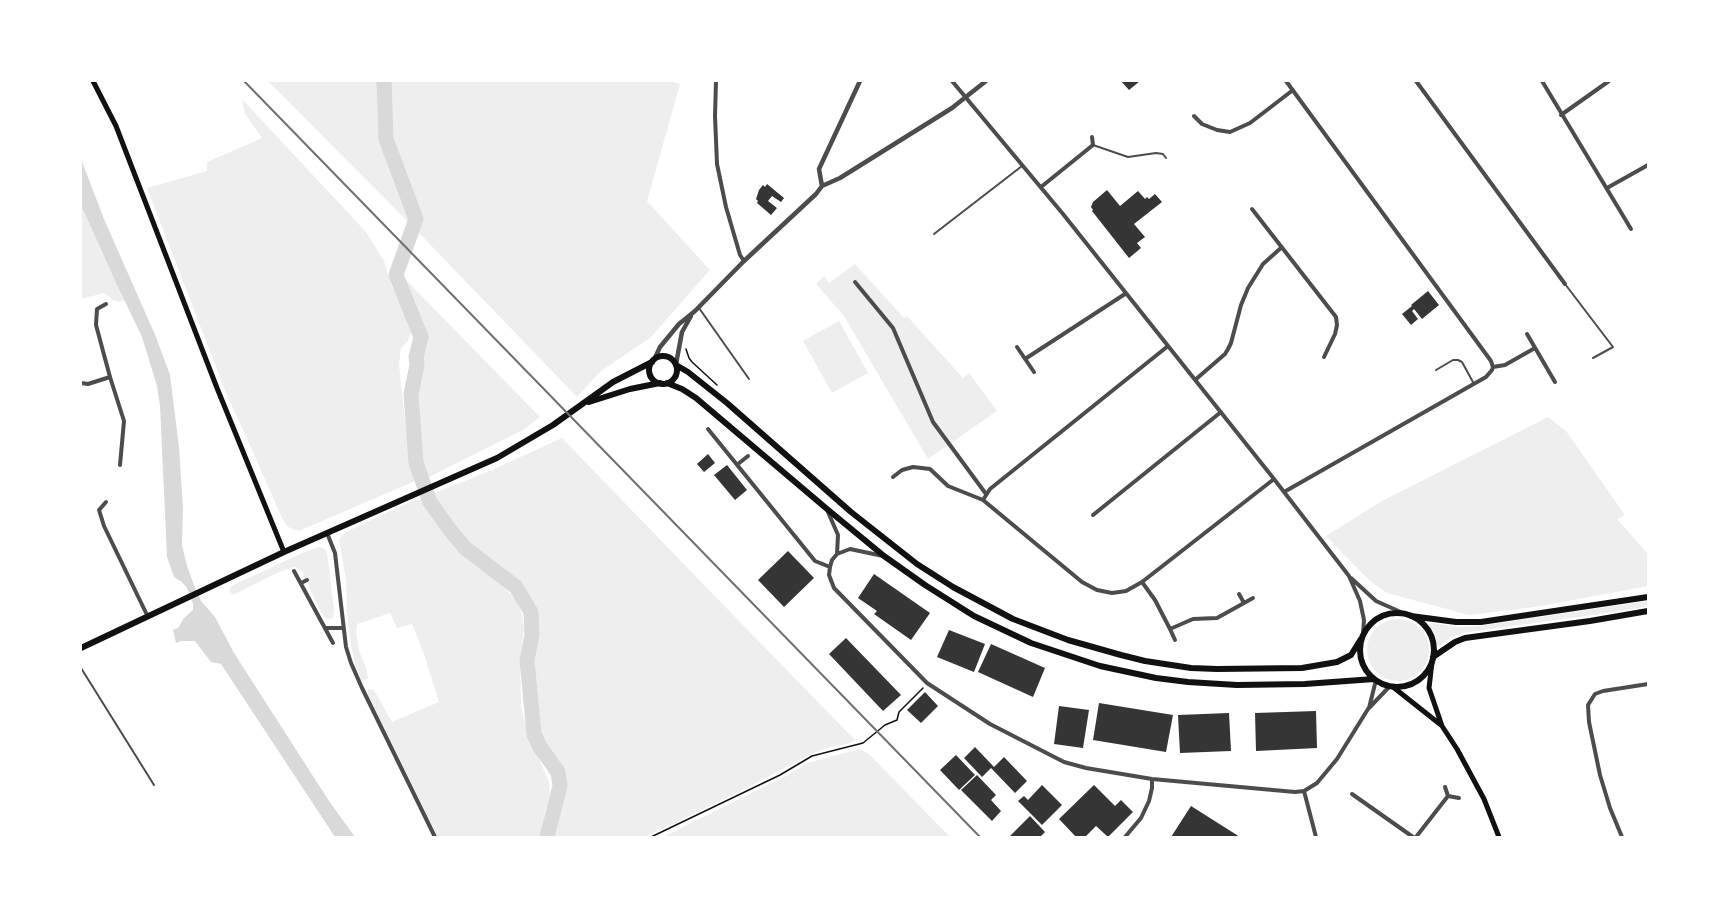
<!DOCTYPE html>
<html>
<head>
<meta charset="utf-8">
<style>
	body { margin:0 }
	#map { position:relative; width:1729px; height:918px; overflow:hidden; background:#fff; font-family:"Public Sans",sans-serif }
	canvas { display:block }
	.frame { position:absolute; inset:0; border:82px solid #fff; pointer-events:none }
</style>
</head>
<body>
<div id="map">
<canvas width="1729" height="918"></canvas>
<div class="frame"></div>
</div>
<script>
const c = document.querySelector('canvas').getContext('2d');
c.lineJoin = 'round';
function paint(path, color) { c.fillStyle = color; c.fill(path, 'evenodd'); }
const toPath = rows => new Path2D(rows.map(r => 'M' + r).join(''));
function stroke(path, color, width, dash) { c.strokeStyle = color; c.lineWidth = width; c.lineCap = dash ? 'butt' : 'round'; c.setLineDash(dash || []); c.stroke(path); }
const green = toPath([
	[268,81,378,81,378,113,382,148,396,185,408,208,412,226],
	[386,81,670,81,680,84,647,201,710,270,650,338,601,371,577,397,419,233,414,207,403,177,391,151],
	[242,99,366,232,384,261,392,287,406,310,410,322,411,331,408,341,401,348,399,364,407,439,415,481,299,531,288,527,282,518,245,434,226,393,147,188,207,171,207,162,262,138,245,114],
	[81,205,124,300,120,302,113,300,104,293,81,299],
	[855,264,904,318,907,316,963,378,969,373,997,411,928,459,844,316,816,284,824,276,829,283],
	[406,280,540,417,523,430,429,477,425,476,421,467,421,453,412,381,414,367,422,345,424,333,406,292],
	[839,321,868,373,832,393,803,341],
	[1548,417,1566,431,1625,515,1617,519,1648,554,1648,586,1535,607,1469,615,1387,593,1374,584,1362,573,1326,536,1382,501],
	[562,438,705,586,855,740,847,744,833,746,811,754,739,792,645,837,552,837,563,783,556,760,535,731,533,709,534,695,529,664,534,626,531,608,519,585,500,570,465,546,431,500,437,492,492,470],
	[423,499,454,543,511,594,518,604,522,615,524,629,520,658,521,706,527,731,549,782,550,799,545,811,542,837,438,837,368,695,368,689,374,690,392,722,439,702,424,654,412,624,397,628,390,613,357,624,356,633,359,650,366,668,368,678,364,681,361,680,356,666,351,646,347,611,346,581,339,539,346,532,412,501],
	[319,547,325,549,327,552,334,609,333,618,328,619,322,614,318,607,303,573,298,568,293,567,277,573,233,595,229,591,231,586,307,551],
	[1648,601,1648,606,1621,611,1462,633,1450,638,1438,647,1435,634,1429,625,1431,623,1459,627,1479,626],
	'1367 650a31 31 0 1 1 62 0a31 31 0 1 1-62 0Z',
	[860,749,869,754,950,837,663,837,790,774,807,763]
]);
const water = toPath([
	[81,159,104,219,156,337,170,375,179,447,183,509,182,545,187,566,194,585,201,601,215,617,234,653,329,801,355,837,335,837,221,664,211,662,195,641,181,641,176,643,173,630,178,628,184,618,193,610,193,604,187,588,182,582,174,577,167,557,160,406,157,386,142,337,117,285,81,205]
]);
const river = toPath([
	[384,81,386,139,416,219,396,275,421,337,416,357,417,365,411,394,416,463,430,502,450,530,465,548,516,587,531,612,532,635,527,660,534,734,540,747,558,772,560,786,547,837]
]);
const building = toPath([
	[1121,81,1140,81,1129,90],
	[767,184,784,198,781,202,772,196,768,201,777,208,771,215,757,203,758,201,756,199,759,190,763,185,765,187],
	[1107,190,1120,206,1138,191,1145,199,1147,197,1149,199,1155,194,1162,202,1134,224,1145,237,1137,243,1141,248,1129,258,1092,211,1093,210,1091,207,1093,202],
	[1428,291,1439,305,1422,319,1414,309,1412,311,1418,319,1411,325,1402,314,1412,306,1411,305],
	[708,454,715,463,704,472,697,464],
	[727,465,747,490,735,500,714,475],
	[788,551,814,578,784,607,758,580],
	[874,574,930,613,911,640,874,614,877,611,858,598],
	[949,630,985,644,974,672,937,657],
	[846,638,901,695,883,711,829,654],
	[991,644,1045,668,1033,697,978,672],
	[925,692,938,706,921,723,907,710],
	[1099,703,1173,715,1166,752,1093,740],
	[1059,706,1089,710,1083,748,1054,744],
	[1316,711,1317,748,1256,751,1255,713],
	[1229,713,1231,751,1180,753,1178,715],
	[975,747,994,767,1004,757,1027,781,1015,793,991,768,982,777,964,758],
	[956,755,975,775,959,790,940,770],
	[977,775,996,795,991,800,1001,811,992,821,961,790],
	[1042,785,1062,805,1042,825,1018,801,1024,796,1028,800],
	[1094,785,1115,806,1121,800,1133,812,1108,837,1096,826,1085,837,1076,837,1059,819],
	[1191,806,1240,837,1171,837],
	[1030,816,1045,832,1040,837,1009,837]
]);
const path = toPath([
	[686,349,689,358,692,362,717,385],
	[651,837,780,775,812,756,863,743,885,725,897,720,899,712,923,688]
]);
const service = toPath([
	[1093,145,1128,157,1156,153,1163,154,1166,158],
	[934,234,1022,166],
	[1565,284,1613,347,1593,358],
	[699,308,749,379],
	[1436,370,1453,360,1458,360,1462,362,1474,384],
	[81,668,154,785]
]);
const minor = toPath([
	[716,81,715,116,717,164,726,207,740,255,744,261],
	[952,81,1063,214,1274,479,1349,576,1360,601,1364,620,1363,634],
	[1286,81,1491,361,1493,367],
	[1416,81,1565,284],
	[1542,81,1631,229],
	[1561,115,1609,81],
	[1194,116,1202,124,1217,130,1230,132,1250,123,1293,90],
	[1041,187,1093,145,1092,137],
	[1607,188,1648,165],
	[1252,209,1336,317,1337,325,1335,334,1324,357],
	[855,282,893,328,933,422,986,494],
	[106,304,97,309,96,325,110,377],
	[1527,334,1555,382],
	[1017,347,1034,372],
	[1025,359,1125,294],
	[1493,367,1505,365,1535,348],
	[1195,380,1225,354,1228,349,1231,343,1241,305,1248,288,1263,264,1282,247],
	[81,383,88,384,110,377,124,421,120,465],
	[708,429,815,561,830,567,829,575,834,588,927,683,990,724,1064,762,1086,768,1152,779,1295,792,1304,791,1317,783,1337,759,1368,709,1390,686],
	[738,464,748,456],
	[893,477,902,470,913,467,930,469,948,486,983,500,1082,582,1097,590,1112,593,1126,591,1142,582,1274,479],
	[1284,492,1486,377,1492,370,1493,367],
	[983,500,990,489,1168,346],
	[106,502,99,510,104,526,148,617],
	[828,512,838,535,837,554,832,560,830,567],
	[1093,515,1221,412],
	[327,533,335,553,346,647,351,663,362,688,435,837],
	[837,554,850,549,883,556],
	[294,571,333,643],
	[1351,578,1376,601,1403,613],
	[1142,582,1155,600,1170,629,1193,619,1217,618,1253,598],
	[301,583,307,580],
	[1239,594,1244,603],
	[325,628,344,628],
	[1170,629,1175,640],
	[1369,708,1376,680],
	[1445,787,1448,796],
	[1304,791,1316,837],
	[1352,794,1413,837],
	[1125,837,1141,818,1149,801,1152,788,1152,779],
	[1416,837,1448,796,1459,798],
	[1622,837,1610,808,1600,775,1589,722,1588,705,1595,694,1603,691,1648,684]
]);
const tertiary = toPath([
	[822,186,819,169,860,81],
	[654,360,660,347,679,324,695,311,744,261,816,194,822,186,840,178,952,108,986,81],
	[676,364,682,332,691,316]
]);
const secondary = toPath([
	[93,81,116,126,217,388,284,552],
	[1432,662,1429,688,1442,726,1457,749,1484,799,1499,837],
	[1393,687,1441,725]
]);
const primary = toPath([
	'649 370a14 14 0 1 1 28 0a14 14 0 1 1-28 0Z',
	[676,365,688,372,727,403,851,512,917,564,953,587,1013,619,1068,640,1121,655,1145,661,1191,668,1217,669,1302,668,1337,662,1351,655,1361,639],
	[667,383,682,389,696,398,827,509,884,556,925,585,974,616,1031,643,1100,666,1156,678,1188,682,1237,685,1305,684,1374,679],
	[589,402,630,389,660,383],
	'1360 650a37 37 0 1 1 74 0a37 37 0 1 1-74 0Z',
	[1411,616,1456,622,1481,622,1648,597],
	[81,648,284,552,497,458,553,425,613,382,652,362],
	[1433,657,1455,642,1465,638,1590,621,1648,611]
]);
const rail = toPath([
	[244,81,980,837]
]);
paint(green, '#eee');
paint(water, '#d9d9d9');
stroke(river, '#d9d9d9', 15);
paint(building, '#353535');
stroke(path, '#111', 1.5);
stroke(service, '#4c4c4c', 2);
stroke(minor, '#4c4c4c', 4);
stroke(tertiary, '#4c4c4c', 4.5);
stroke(secondary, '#111', 5);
stroke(primary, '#111', 6);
stroke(rail, '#707070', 2);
</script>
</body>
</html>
